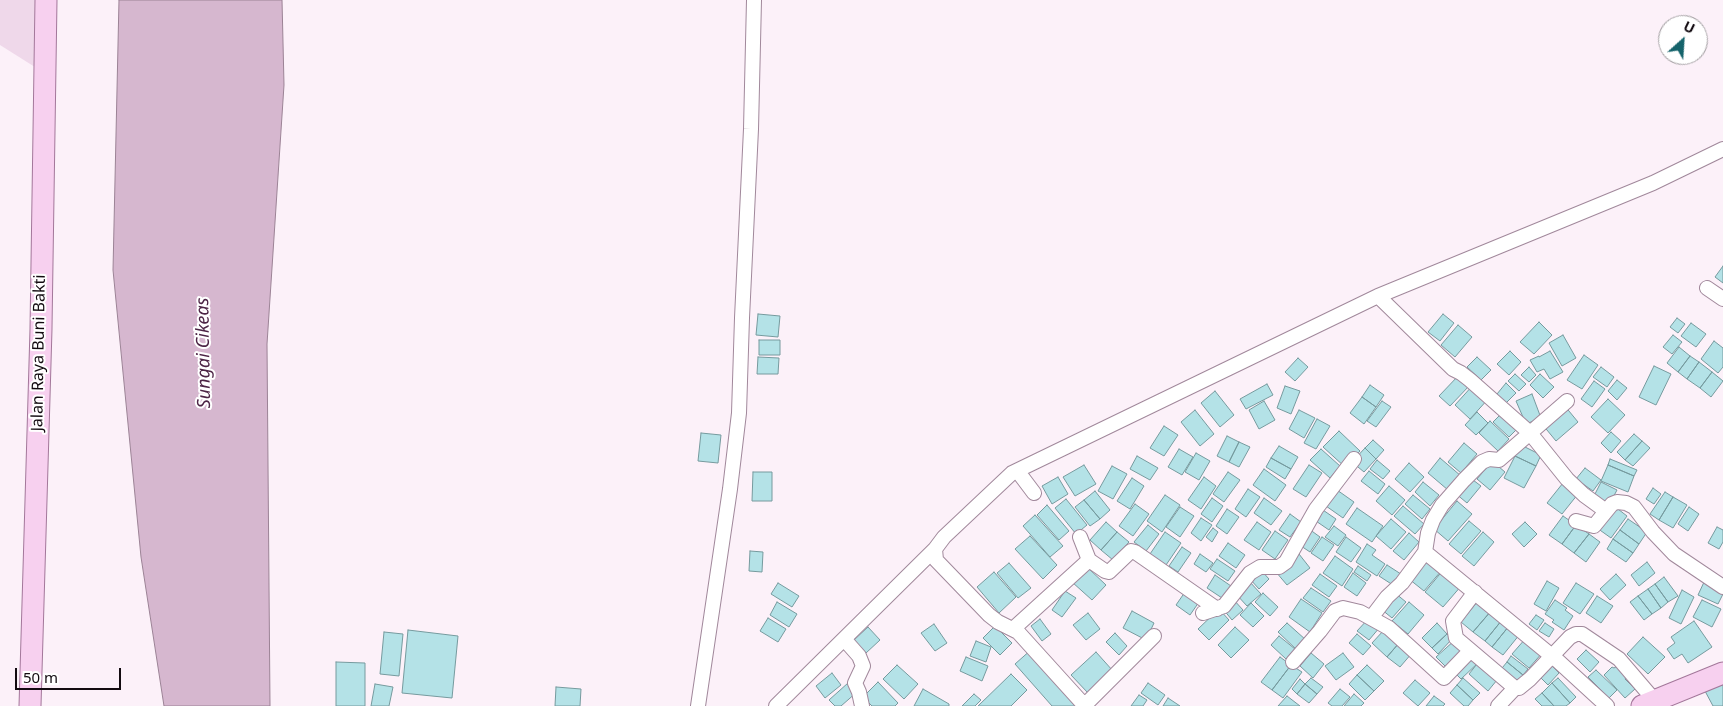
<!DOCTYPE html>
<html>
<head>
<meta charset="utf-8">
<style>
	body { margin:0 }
	#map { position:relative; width:1723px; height:706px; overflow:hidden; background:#fcf1f9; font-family:"Noto Sans",sans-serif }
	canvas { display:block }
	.north { position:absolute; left:1658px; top:15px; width:50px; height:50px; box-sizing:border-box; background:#fff; border:1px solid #a19da0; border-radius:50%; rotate:26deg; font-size:14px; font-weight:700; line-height:20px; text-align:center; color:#130b11 }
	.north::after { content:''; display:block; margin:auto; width:18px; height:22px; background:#15636b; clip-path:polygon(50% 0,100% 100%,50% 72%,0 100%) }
	.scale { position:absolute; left:15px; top:668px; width:106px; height:22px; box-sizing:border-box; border:2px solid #130b11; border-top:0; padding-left:6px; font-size:15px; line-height:18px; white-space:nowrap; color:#130b11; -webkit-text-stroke:4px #fff; paint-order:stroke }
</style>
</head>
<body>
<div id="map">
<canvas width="1723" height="706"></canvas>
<div class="north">U</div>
<div class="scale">50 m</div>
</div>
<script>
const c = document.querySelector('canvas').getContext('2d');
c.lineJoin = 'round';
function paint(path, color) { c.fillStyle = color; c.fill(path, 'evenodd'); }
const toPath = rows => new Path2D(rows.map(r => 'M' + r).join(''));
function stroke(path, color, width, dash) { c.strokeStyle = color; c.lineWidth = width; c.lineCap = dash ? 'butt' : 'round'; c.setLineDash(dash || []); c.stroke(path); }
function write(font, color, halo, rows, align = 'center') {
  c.font = font + ' "Noto Sans",sans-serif'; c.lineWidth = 4; c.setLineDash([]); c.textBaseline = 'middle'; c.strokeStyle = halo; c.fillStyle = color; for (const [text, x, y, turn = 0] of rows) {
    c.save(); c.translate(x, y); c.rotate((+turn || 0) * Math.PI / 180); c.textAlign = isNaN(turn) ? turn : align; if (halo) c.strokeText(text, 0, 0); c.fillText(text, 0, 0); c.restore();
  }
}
const green = toPath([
	[0,0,47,0,46,74,0,45]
]);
const water = toPath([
	[119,0,282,0,284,85,267,344,270,706,164,706,141,557,113,270,119,0]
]);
const building = toPath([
	[1723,266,1723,283,1715,277,1723,266],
	[758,314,780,316,778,337,756,335,758,314],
	[1443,314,1454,323,1440,341,1428,332,1443,314],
	[1677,318,1685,324,1678,333,1670,327,1677,318],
	[1539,322,1552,335,1534,354,1520,342,1539,322],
	[1691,323,1706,334,1696,347,1681,336,1691,323],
	[1458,325,1472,337,1455,357,1441,345,1458,325],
	[1563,335,1576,358,1562,366,1549,343,1563,335],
	[1673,335,1682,342,1672,354,1663,347,1673,335],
	[759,340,780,340,780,355,759,355,759,340],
	[1714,341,1723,348,1723,367,1718,373,1701,359,1714,341],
	[1679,347,1690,356,1678,372,1667,363,1679,347],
	[1510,351,1521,362,1509,375,1497,364,1510,351],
	[1550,351,1563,372,1550,379,1544,369,1537,372,1530,360,1539,356,1539,357,1550,351],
	[1584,355,1598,365,1582,389,1567,380,1584,355],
	[1690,356,1699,362,1687,379,1678,372,1690,356],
	[758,357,779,358,778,374,757,374,758,357],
	[1477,357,1491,370,1481,380,1467,367,1477,357],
	[1298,358,1308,367,1295,381,1285,372,1298,358],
	[1699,362,1712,372,1700,388,1687,379,1699,362],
	[1654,366,1671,374,1656,405,1639,397,1654,366],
	[1529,367,1536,375,1529,382,1521,375,1529,367],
	[1601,367,1614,377,1607,387,1593,377,1601,367],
	[1712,372,1723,381,1711,397,1700,388,1712,372],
	[1515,374,1526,384,1519,391,1508,381,1515,374],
	[1540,374,1554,387,1543,398,1530,385,1540,374],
	[1459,375,1470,385,1450,406,1439,396,1459,375],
	[1617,380,1627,388,1617,400,1608,391,1617,380],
	[1594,381,1605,389,1592,407,1581,399,1594,381],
	[1506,383,1516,393,1506,403,1497,394,1506,383],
	[1267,384,1273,395,1246,409,1240,399,1267,384],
	[1474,384,1489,398,1470,419,1455,405,1474,384],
	[1370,385,1384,395,1376,407,1362,397,1370,385],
	[1285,386,1300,391,1291,414,1277,408,1285,386],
	[1215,391,1234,415,1220,427,1201,403,1215,391],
	[1532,394,1541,418,1526,424,1516,401,1532,394],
	[1362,397,1376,407,1364,424,1350,413,1362,397],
	[1608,399,1625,415,1608,433,1591,417,1608,399],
	[1264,401,1275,420,1259,429,1249,410,1264,401],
	[1382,401,1391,407,1376,427,1367,421,1382,401],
	[1564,405,1578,422,1556,441,1542,424,1564,405],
	[1195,410,1214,434,1200,446,1181,422,1195,410],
	[1299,410,1315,418,1304,438,1289,429,1299,410],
	[1477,412,1488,423,1476,435,1465,425,1477,412],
	[1503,412,1519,427,1509,437,1493,422,1503,412],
	[1317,419,1330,426,1316,449,1304,443,1317,419],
	[1490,421,1509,439,1498,451,1479,433,1490,421],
	[1164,426,1178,435,1164,456,1150,448,1164,426],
	[1339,431,1360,451,1345,467,1323,447,1339,431],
	[1611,432,1621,441,1611,453,1601,443,1611,432],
	[701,433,721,435,718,463,698,461,701,433],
	[1634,434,1642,441,1625,460,1617,452,1634,434],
	[1227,436,1239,442,1229,462,1217,456,1227,436],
	[1373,440,1384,450,1376,459,1365,448,1373,440],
	[1642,441,1650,448,1633,466,1625,460,1642,441],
	[1239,442,1250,447,1239,467,1229,462,1239,442],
	[1464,443,1477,454,1461,473,1448,462,1464,443],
	[1521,445,1541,455,1536,466,1515,456,1521,445],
	[1279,446,1298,457,1291,469,1271,458,1279,446],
	[1365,448,1376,459,1364,472,1352,462,1365,448],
	[1179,449,1193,457,1182,475,1168,467,1179,449],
	[1321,449,1340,466,1330,478,1310,460,1321,449],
	[1196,453,1210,461,1199,480,1185,472,1196,453],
	[1137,456,1158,468,1150,480,1130,469,1137,456],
	[1515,456,1536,466,1524,488,1504,478,1515,456],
	[1271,458,1291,469,1285,479,1266,467,1271,458],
	[1440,458,1461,476,1448,490,1428,473,1440,458],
	[1610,459,1637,470,1634,476,1608,465,1610,459],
	[1377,460,1390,471,1383,479,1370,469,1377,460],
	[1492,461,1505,472,1490,490,1477,479,1492,461],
	[1409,463,1424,477,1410,492,1395,479,1409,463],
	[1084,465,1096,484,1075,496,1063,477,1084,465],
	[1309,465,1322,473,1306,497,1293,489,1309,465],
	[1608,465,1634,476,1628,492,1601,481,1608,465],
	[1112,466,1127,474,1113,499,1098,491,1112,466],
	[1585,468,1601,480,1593,491,1576,479,1585,468],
	[1264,469,1286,485,1275,501,1253,485,1264,469],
	[1369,471,1385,484,1378,494,1361,481,1369,471],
	[753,472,772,472,772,501,752,501,753,472],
	[1228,472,1240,480,1224,502,1213,494,1228,472],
	[1058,477,1068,494,1052,504,1042,486,1058,477],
	[1204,477,1216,486,1201,509,1188,500,1204,477],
	[1469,477,1481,486,1467,503,1455,493,1469,477],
	[1132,478,1144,486,1130,509,1117,501,1132,478],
	[1423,482,1439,495,1430,506,1415,492,1423,482],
	[1601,482,1617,490,1608,507,1593,498,1601,482],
	[1563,483,1578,494,1562,514,1547,503,1563,483],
	[1389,486,1405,500,1392,515,1376,501,1389,486],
	[1653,488,1661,494,1654,504,1646,499,1653,488],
	[1248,489,1260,497,1246,517,1235,509,1248,489],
	[1337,490,1354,502,1343,518,1326,506,1337,490],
	[1095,491,1110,510,1100,519,1084,500,1095,491],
	[1665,492,1673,497,1659,520,1650,514,1665,492],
	[1165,495,1180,505,1162,532,1147,521,1165,495],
	[1413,495,1430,509,1422,519,1405,504,1413,495],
	[1673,497,1687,505,1673,528,1659,520,1673,497],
	[1212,498,1223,506,1212,522,1201,514,1212,498],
	[1264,498,1282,511,1271,525,1254,513,1264,498],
	[1066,499,1087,525,1076,534,1055,508,1066,499],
	[1084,500,1100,519,1090,526,1075,507,1084,500],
	[1457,501,1472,514,1448,541,1434,529,1457,501],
	[1135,504,1149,514,1133,536,1119,526,1135,504],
	[1047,505,1069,531,1059,540,1037,515,1047,505],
	[1403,506,1424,524,1415,534,1394,516,1403,506],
	[1614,506,1627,516,1611,538,1597,528,1614,506],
	[1180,507,1194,516,1180,537,1166,527,1180,507],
	[1689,507,1699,514,1688,531,1678,524,1689,507],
	[1320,508,1336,519,1329,530,1313,519,1320,508],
	[1357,508,1383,526,1372,542,1346,524,1357,508],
	[1227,509,1239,517,1227,534,1216,526,1227,509],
	[1290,514,1301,522,1290,537,1279,530,1290,514],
	[1035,515,1063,546,1050,557,1023,526,1035,515],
	[1563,516,1576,525,1562,544,1549,535,1563,516],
	[1201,518,1212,525,1201,541,1191,533,1201,518],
	[1391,519,1406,532,1391,549,1376,536,1391,519],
	[1628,519,1647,532,1639,544,1620,530,1628,519],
	[1469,521,1481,531,1461,554,1449,544,1469,521],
	[1106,522,1117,532,1101,550,1090,540,1106,522],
	[1257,522,1271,532,1259,550,1244,540,1257,522],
	[1525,522,1537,534,1524,547,1512,534,1525,522],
	[1148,525,1159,534,1146,551,1134,542,1148,525],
	[1576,525,1589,534,1574,553,1562,544,1576,525],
	[1334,526,1346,535,1338,546,1325,537,1334,526],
	[1717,527,1723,530,1723,542,1719,549,1708,543,1717,527],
	[1213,528,1218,532,1212,542,1206,537,1213,528],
	[1309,529,1320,537,1310,552,1298,544,1309,529],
	[1620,530,1639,544,1633,553,1613,539,1620,530],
	[1275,531,1288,540,1275,559,1262,550,1275,531],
	[1117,532,1129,542,1113,560,1101,550,1117,532],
	[1165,532,1181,543,1166,565,1150,554,1165,532],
	[1483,532,1494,542,1474,566,1462,556,1483,532],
	[1409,533,1419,542,1404,560,1393,551,1409,533],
	[1589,534,1600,542,1586,562,1574,553,1589,534],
	[1030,536,1057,565,1043,579,1015,549,1030,536],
	[1322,537,1334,545,1323,561,1311,553,1322,537],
	[1346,537,1361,548,1351,562,1336,552,1346,537],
	[1613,539,1633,553,1626,562,1607,549,1613,539],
	[1228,543,1245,555,1236,568,1219,556,1228,543],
	[1367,544,1376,550,1372,555,1385,564,1377,576,1356,562,1367,544],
	[1182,547,1191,553,1178,572,1169,566,1182,547],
	[750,551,763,552,762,572,749,571,750,551],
	[1200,554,1213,563,1206,572,1194,564,1200,554],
	[1299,554,1310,568,1287,585,1276,572,1299,554],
	[1335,556,1353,569,1342,586,1323,573,1335,556],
	[1428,557,1442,570,1424,591,1409,579,1428,557],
	[1217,559,1235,571,1228,581,1210,569,1217,559],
	[1647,562,1655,573,1639,586,1631,575,1647,562],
	[1009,563,1031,588,1018,598,997,573,1009,563],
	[1387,565,1404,576,1396,587,1379,576,1387,565],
	[1358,566,1371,575,1367,581,1354,572,1358,566],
	[1087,567,1106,585,1092,600,1072,582,1087,567],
	[1260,569,1269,579,1259,589,1250,579,1260,569],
	[1444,569,1462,585,1443,607,1425,592,1444,569],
	[994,572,1016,597,999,613,977,587,994,572],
	[1353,573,1366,583,1357,596,1344,587,1353,573],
	[1320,574,1337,586,1329,597,1312,585,1320,574],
	[1616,574,1626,585,1610,600,1600,589,1616,574],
	[1215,575,1231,586,1222,598,1207,588,1215,575],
	[1664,577,1678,596,1668,602,1655,584,1664,577],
	[1705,580,1723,589,1723,594,1718,604,1698,595,1705,580],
	[1249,581,1261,594,1247,606,1236,594,1249,581],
	[1547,581,1559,588,1546,611,1534,604,1547,581],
	[778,583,799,596,792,607,771,594,778,583],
	[1576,583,1594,594,1580,614,1563,603,1576,583],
	[1655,584,1668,602,1661,608,1648,589,1655,584],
	[1311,588,1331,601,1323,612,1303,598,1311,588],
	[1648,589,1661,608,1652,614,1638,596,1648,589],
	[1682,590,1694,597,1681,624,1669,618,1682,590],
	[1065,591,1076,598,1062,617,1052,610,1065,591],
	[1185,592,1199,602,1190,615,1176,605,1185,592],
	[1263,593,1278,607,1270,616,1255,602,1263,593],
	[1395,593,1406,602,1392,618,1381,609,1395,593],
	[1597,596,1613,606,1601,623,1586,613,1597,596],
	[1638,596,1652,614,1644,620,1630,602,1638,596],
	[1233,599,1243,610,1232,620,1223,609,1233,599],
	[1301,599,1322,613,1310,632,1289,617,1301,599],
	[1555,600,1567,608,1565,610,1573,616,1564,630,1552,622,1554,620,1545,614,1555,600],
	[1702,600,1721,609,1712,627,1693,617,1702,600],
	[1478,601,1491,611,1473,632,1461,622,1478,601],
	[777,602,797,614,789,627,770,615,777,602],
	[1409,602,1424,615,1408,634,1392,621,1409,602],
	[1251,603,1264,616,1253,627,1240,615,1251,603],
	[1219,609,1229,620,1209,640,1198,629,1219,609],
	[1132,611,1154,623,1146,640,1123,628,1132,611],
	[1491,611,1502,620,1485,641,1473,632,1491,611],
	[1088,613,1100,629,1086,640,1073,625,1088,613],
	[1536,615,1544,620,1537,630,1529,624,1536,615],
	[768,618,786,629,778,642,760,631,768,618],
	[1369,618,1380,627,1369,640,1357,631,1369,618],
	[1040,619,1051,634,1042,641,1031,626,1040,619],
	[1502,620,1509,626,1492,647,1485,641,1502,620],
	[1694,621,1712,647,1688,663,1682,654,1674,659,1667,649,1675,643,1671,637,1694,621],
	[1287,623,1306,640,1297,650,1278,632,1287,623],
	[1437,623,1447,634,1432,648,1422,638,1437,623],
	[1545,623,1554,629,1549,637,1539,631,1545,623],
	[934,624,947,643,935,651,921,633,934,624],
	[995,626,1012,643,1000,655,983,638,995,626],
	[1509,626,1520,634,1503,655,1492,647,1509,626],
	[868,627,880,640,866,653,854,640,868,627],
	[1235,627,1249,640,1231,658,1218,645,1235,627],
	[408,630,458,636,452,698,402,693,408,630],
	[1384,630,1399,643,1387,657,1372,643,1384,630],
	[384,632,403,634,399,676,380,674,384,632],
	[1115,633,1127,646,1119,655,1106,642,1115,633],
	[1357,634,1371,646,1363,655,1349,643,1357,634],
	[1447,634,1452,639,1438,654,1432,648,1447,634],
	[1279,636,1295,649,1286,659,1271,645,1279,636],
	[1643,637,1665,657,1648,674,1627,654,1643,637],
	[1526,638,1543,652,1529,668,1512,654,1526,638],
	[1455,640,1464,649,1446,667,1436,657,1455,640],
	[976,641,991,647,986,662,970,656,976,641],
	[1399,643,1412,653,1400,667,1387,657,1399,643],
	[1032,649,1078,706,1052,706,1015,664,1032,649],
	[1586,650,1599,662,1590,672,1577,659,1586,650],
	[1096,652,1113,671,1088,693,1071,675,1096,652],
	[1470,652,1479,662,1461,679,1452,670,1470,652],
	[1311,653,1324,664,1313,678,1300,666,1311,653],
	[1343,653,1354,667,1336,680,1325,666,1343,653],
	[1511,656,1528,669,1523,675,1507,662,1511,656],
	[966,657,988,666,982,681,960,671,966,657],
	[1280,657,1291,665,1272,690,1261,682,1280,657],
	[336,662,365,663,365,706,336,706,336,662],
	[1507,662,1523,675,1514,686,1498,673,1507,662],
	[1477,664,1497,680,1488,691,1469,674,1477,664],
	[897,665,918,684,904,699,883,679,897,665],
	[1291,665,1302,672,1283,698,1272,690,1291,665],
	[1367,665,1384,681,1374,691,1357,675,1367,665],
	[1551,665,1559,673,1548,685,1539,676,1551,665],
	[1619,665,1629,673,1625,679,1635,689,1625,698,1604,675,1612,667,1614,668,1619,665],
	[1596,670,1617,690,1609,698,1588,677,1596,670],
	[832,673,841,685,825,698,816,686,832,673],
	[1011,674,1027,690,1011,706,978,706,1011,674],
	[1357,675,1374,691,1365,700,1349,684,1357,675],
	[1311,678,1323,687,1317,694,1305,684,1311,678],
	[1463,678,1480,693,1473,700,1457,685,1463,678],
	[1558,678,1576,697,1570,703,1552,683,1558,678],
	[1300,679,1305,684,1297,694,1292,689,1300,679],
	[1415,680,1430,693,1418,706,1403,693,1415,680],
	[878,682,898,703,895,706,872,706,863,697,878,682],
	[848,683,857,692,841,706,835,706,829,700,848,683],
	[1148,683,1165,695,1158,705,1141,693,1148,683],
	[1552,683,1570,703,1566,706,1554,706,1542,693,1552,683],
	[1723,683,1723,706,1713,706,1705,691,1723,683],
	[375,684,393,687,389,706,371,706,375,684],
	[1305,684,1317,694,1309,703,1297,694,1305,684],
	[1457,685,1473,700,1468,706,1464,706,1450,693,1457,685],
	[556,687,581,689,580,706,555,706,556,687],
	[923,689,949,704,949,706,914,706,923,689],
	[1340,689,1350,697,1342,706,1332,706,1328,703,1340,689],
	[1542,693,1554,706,1542,706,1535,699,1542,693],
	[974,694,981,700,975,706,962,706,974,694],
	[1354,694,1364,703,1361,706,1344,706,1354,694],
	[1139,695,1147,700,1143,706,1131,706,1139,695],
	[1287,696,1300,706,1278,706,1287,696],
	[1434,696,1445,704,1443,706,1426,706,1434,696],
	[1168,698,1180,706,1163,706,1168,698]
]);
const minor = toPath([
	[1707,288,1723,299],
	[1378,296,1453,369,1461,373,1470,380,1530,433,1567,479,1584,495,1606,511],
	[1016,472,1019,473,1034,493],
	[1576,521,1594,526,1612,504,1617,502,1626,503,1634,507,1653,532,1674,554,1723,587],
	[1080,537,1089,560,1105,571,1109,572,1131,551,1135,552,1217,609],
	[935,549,936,560,989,615,998,622,1018,632,1085,706],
	[1425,552,1558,661,1607,706],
	[1475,592,1453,621,1456,638,1515,688,1519,688,1530,679,1570,637,1576,634,1582,634,1619,659,1655,701],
	[1203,613,1224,606,1250,573,1260,567,1279,567,1286,562,1316,509,1354,459],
	[1371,618,1387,597,1402,583,1425,552,1428,533,1433,520,1442,505,1464,480,1482,462,1489,459,1499,460,1567,401],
	[1013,629,1089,560],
	[844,639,859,656,863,666,855,683,859,692,862,706],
	[1293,662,1320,631,1335,611,1343,608,1360,612,1389,628,1444,678,1470,651],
	[1085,705,1154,636],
	[698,706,730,489,739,413,742,318,751,129,754,0],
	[776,706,935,549,944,537,1012,473,1378,296,1653,183,1723,149],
	[1498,706,1515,688]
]);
const primary = toPath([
	[30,706,41,329,46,0],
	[1642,706,1723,673]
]);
const streetNames = [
	["Jalan Raya Buni Bakti",39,353,-89]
];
const waterNames = [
	["Sungai Cikeas",204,353,-91]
];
paint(green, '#efd8ea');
paint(water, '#d6b7cf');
stroke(water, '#9c8396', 1);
paint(building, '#b4e2e7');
stroke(building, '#769a9e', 1);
stroke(minor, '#a1889b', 16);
stroke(primary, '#a3779a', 23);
stroke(minor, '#fff', 14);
stroke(primary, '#f7d0ef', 21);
write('16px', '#130b11', '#fff', streetNames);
write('italic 18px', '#4c2445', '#fff', waterNames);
</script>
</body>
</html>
